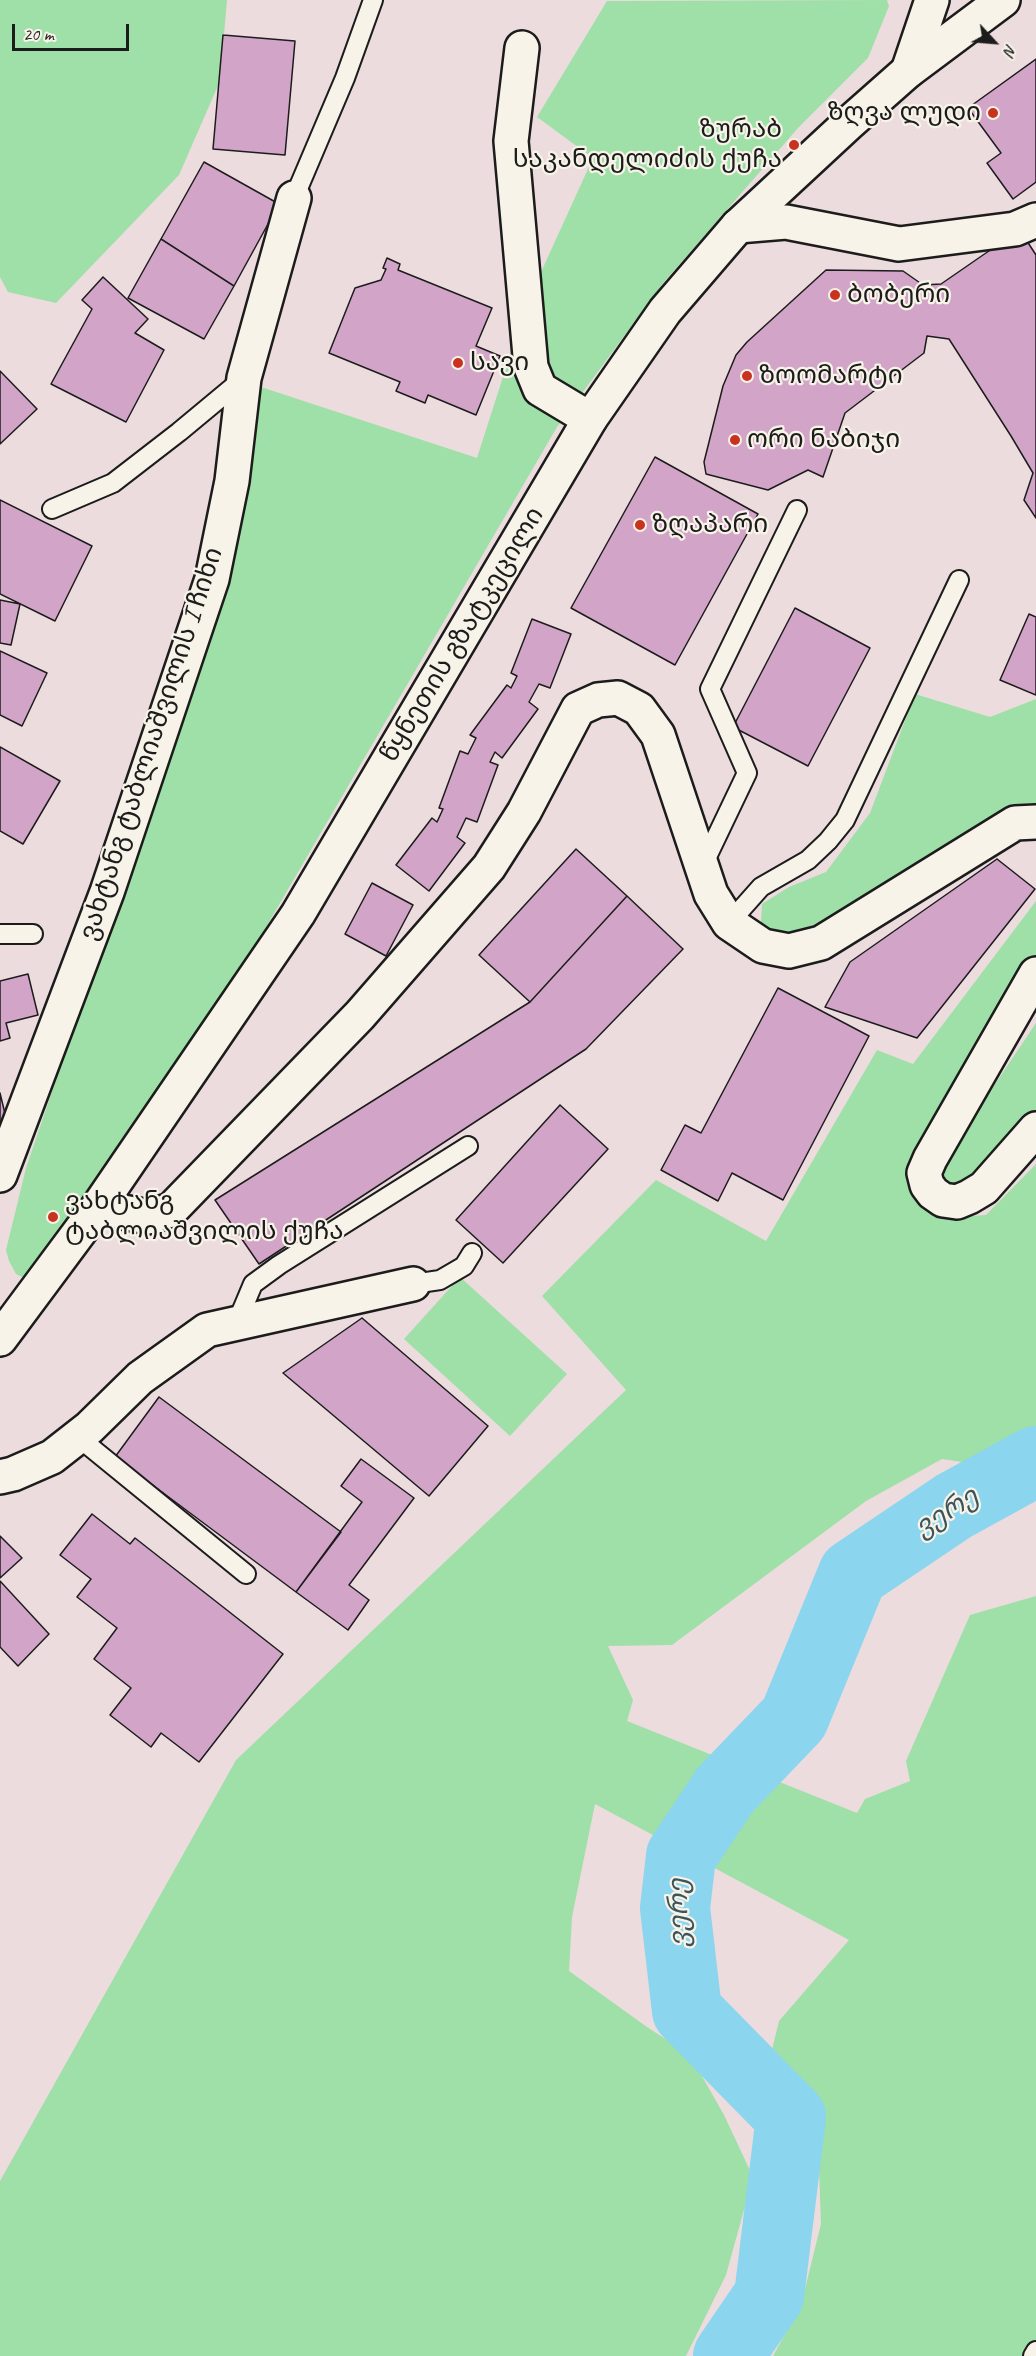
<!DOCTYPE html>
<html>
<head>
<meta charset="utf-8">
<style>
	body { margin:0 }
	#map { position:relative; width:1036px; height:2356px; overflow:hidden; background:#ecdcde; font-family:Caveat,sans-serif }
	canvas { display:block }
	.north { position:absolute; left:964px; top:12px; width:60px; height:60px; -webkit-text-stroke:4px #f7f3e8; paint-order:stroke; rotate:116deg; font-size:16px; font-weight:700; line-height:24px; text-align:center; color:#1c1c1c }
	.north::after { content:''; display:block; margin:auto; width:21px; height:27px; background:#1c1c1c; clip-path:polygon(50% 0,100% 100%,50% 72%,0 100%) }
	.scale { position:absolute; left:12px; top:24px; width:117px; height:27px; box-sizing:border-box; border:3px solid #1c1c1c; border-top:0; padding-left:8px; font-size:18px; line-height:21px; white-space:nowrap; color:#1c1c1c; -webkit-text-stroke:4px #f7f3e8; paint-order:stroke }
</style>
</head>
<body>
<div id="map">
<canvas width="1036" height="2356"></canvas>
<div class="north">N</div>
<div class="scale">20 m</div>
</div>
<script>
const c = document.querySelector('canvas').getContext('2d');
c.lineJoin = 'round';
function paint(path, color) { c.fillStyle = color; c.fill(path, 'evenodd'); }
const toPath = rows => new Path2D(rows.map(r => 'M' + r).join(''));
function stroke(path, color, width, dash) { c.strokeStyle = color; c.lineWidth = width; c.lineCap = dash ? 'butt' : 'round'; c.setLineDash(dash || []); c.stroke(path); }
function write(font, color, halo, rows, align = 'center') {
  c.font = font + ' Caveat,"Noto Sans Georgian",sans-serif'; c.lineWidth = 4.5; c.setLineDash([]); c.textBaseline = 'middle'; c.strokeStyle = halo; c.fillStyle = color; for (const [text, x, y, turn = 0] of rows) {
    c.save(); c.translate(x, y); c.rotate((+turn || 0) * Math.PI / 180); c.textAlign = isNaN(turn) ? turn : align; if (halo) c.strokeText(text, 0, 0); c.fillText(text, 0, 0); c.restore();
  }
}
const green = toPath([
	[0,0,227,0,220,81,179,175,56,303,8,292,0,277],
	[887,0,889,6,868,58,798,128,664,282,557,427,255,946,34,1278,24,1278,16,1274,9,1261,6,1250,26,1168,110,921,213,610,255,436,258,386,477,458,526,305,593,158,537,117,607,1],
	[915,694,990,717,1036,699,1036,811,811,935,773,930,761,922,762,904,789,887,826,872,870,813],
	[1036,901,1036,962,922,1196,932,1215,942,1218,986,1215,1036,1164,1036,1443,1002,1468,942,1459,866,1501,672,1645,608,1646,633,1700,627,1721,857,1813,865,1799,910,1781,906,1761,970,1615,1036,1596,1036,2356,773,2356,801,2305,821,2224,817,2114,770,2058,779,2021,849,1940,595,1804,572,1917,569,1971,647,2027,690,2055,724,2115,753,2177,726,2275,686,2356,0,2356,0,2181,236,1760,626,1390,542,1296,656,1180,766,1241,877,1050,913,1064],
	[1036,1023,1036,1117,970,1189,956,1190,943,1179,949,1153],
	[460,1277,567,1374,510,1436,404,1339]
]);
const river = toPath([
	[728,2356,769,2296,791,2117,687,2011,675,1908,681,1856,725,1790,794,1718,853,1574,954,1506,1036,1461]
]);
const building = toPath([
	[223,35,295,41,285,155,213,149,223,35],
	[1036,59,1036,182,1013,199,987,163,1001,153,968,108,1036,59],
	[204,162,279,204,234,286,161,239,204,162],
	[1023,235,1036,255,1036,518,1024,500,1033,473,1011,436,949,339,927,336,924,353,845,413,823,477,808,470,768,490,706,474,704,462,723,386,736,355,747,342,826,270,903,271,923,285,941,284,999,244,1023,235],
	[161,239,234,286,204,339,128,298,161,239],
	[387,258,400,264,398,270,492,308,476,346,500,356,476,415,428,395,425,403,396,391,400,382,329,353,355,288,381,280,386,269,383,268,387,258],
	[103,277,148,319,135,333,164,350,126,422,51,384,92,309,82,300,103,277],
	[0,371,37,409,0,444,0,371],
	[655,457,758,514,675,665,571,608,655,457],
	[0,500,92,546,55,621,0,594,0,500],
	[0,600,20,604,11,645,0,643,0,600],
	[795,608,870,648,808,766,733,727,795,608],
	[1029,614,1036,617,1036,695,1000,680,1029,614],
	[532,619,571,634,550,688,539,684,529,702,538,709,502,758,495,752,490,762,498,765,477,822,466,818,457,837,465,843,429,891,396,865,432,818,437,822,443,809,439,808,460,751,468,754,476,738,470,735,507,685,511,688,517,676,511,673,532,619],
	[0,651,47,673,22,726,0,715,0,651],
	[0,747,60,781,23,844,0,831,0,747],
	[576,849,627,896,530,1002,479,955,576,849],
	[997,859,1035,889,917,1038,825,1007,850,962,997,859],
	[372,883,413,905,386,956,345,934,372,883],
	[627,896,683,949,586,1049,259,1264,215,1200,530,1002,627,896],
	[28,974,38,1015,6,1023,10,1038,0,1041,0,981,28,974],
	[778,988,869,1036,783,1200,732,1173,718,1201,661,1170,685,1125,701,1133,778,988],
	[0,1093,8,1126,0,1141,0,1093],
	[560,1105,608,1149,503,1263,456,1220,560,1105],
	[362,1318,488,1426,429,1496,283,1373,362,1318],
	[159,1397,341,1532,296,1592,115,1457,159,1397],
	[361,1459,414,1498,349,1585,369,1600,348,1630,296,1592,362,1502,341,1486,361,1459],
	[92,1514,130,1544,135,1538,283,1654,199,1762,161,1733,151,1747,110,1715,131,1688,94,1659,117,1628,77,1597,91,1579,60,1555,92,1514],
	[0,1536,22,1558,0,1578,0,1536],
	[0,1581,49,1634,18,1666,0,1647,0,1581]
]);
const service = toPath([
	[294,198,345,78,373,0],
	[52,509,113,483,179,432,244,378],
	[703,865,747,773,710,689,797,510],
	[729,923,761,887,808,860,828,841,845,820,959,580],
	[0,934,33,934],
	[413,1284,440,1280,464,1266,472,1253],
	[237,1322,253,1284,279,1265,468,1146],
	[78,1437,246,1574],
	[1033,2356,1036,2351]
]);
const minor = toPath([
	[522,48,511,141,531,367,540,389,590,419],
	[908,71,932,0],
	[738,226,786,222,899,244,1015,229,1036,220],
	[1036,974,930,1159,924,1173,927,1185,933,1193,943,1200,957,1202,969,1197,984,1188,1036,1129],
	[0,1175,107,892,212,579,232,481,244,378,294,198],
	[98,1207,148,1217,171,1210,360,1015,489,867,524,812,578,709,598,700,618,698,639,709,658,735,711,894,729,923,763,946,789,951,821,943,1015,823,1036,822],
	[0,1477,13,1474,52,1457,89,1428,140,1378,207,1330,413,1284]
]);
const secondary = toPath([
	[0,1339,98,1207,298,914,590,419,665,311,738,226,848,124,908,71,1003,0]
]);
const markers = [
	[993,113,6,"#c8321e"],
	[794,145,6,"#c8321e"],
	[835,295,6,"#c8321e"],
	[458,363,6,"#c8321e"],
	[747,376,6,"#c8321e"],
	[735,440,6,"#c8321e"],
	[640,525,6,"#c8321e"],
	[53,1217,6,"#c8321e"]
];
const poiNames = [
	["ზღვა ლუდი",981,113,"right"],
	["ზურაბ",782,130,"right"],
	["საკანდელიძის ქუჩა",782,160,"right"],
	["ბობერი",847,295],
	["სავი",470,363],
	["ზოომარტი",759,376],
	["ორი ნაბიჯი",747,440],
	["ზღაპარი",652,525],
	["ვახტანგ",65,1202],
	["ტაბლიაშვილის ქუჩა",65,1232]
];
const streetNames = [
	["წყნეთის გზატკეცილი",463,635,-59],
	["ვახტანგ ტაბლიაშვილის I ჩიხი",152,744,-72]
];
const waterNames = [
	["ვერე",947,1513,-32],
	["ვერე",680,1913,-91]
];
paint(green, '#9fdfa8');
stroke(river, '#8cd5ee', 70);
paint(building, '#d2a5c8');
stroke(building, '#1c1c1c', 1.5);
stroke(service, '#1c1c1c', 22);
stroke(minor, '#1c1c1c', 38);
stroke(secondary, '#1c1c1c', 38);
stroke(service, '#f7f3e8', 18);
stroke(minor, '#f7f3e8', 33);
stroke(secondary, '#f7f3e8', 33);
for (const [x, y, r, color] of markers) { const dot = new Path2D(); dot.arc(x, y, r, 0, 2 * Math.PI); c.fillStyle = color; c.fill(dot); stroke(dot, '#f7f3e8', 2); }
write('26px', '#1c1c1c', '#f7f3e8', poiNames, 'left');
write('26px', '#1c1c1c', '#f7f3e8', streetNames);
write('italic 27px', '#3e545b', '#f7f3e8', waterNames);
</script>
</body>
</html>
